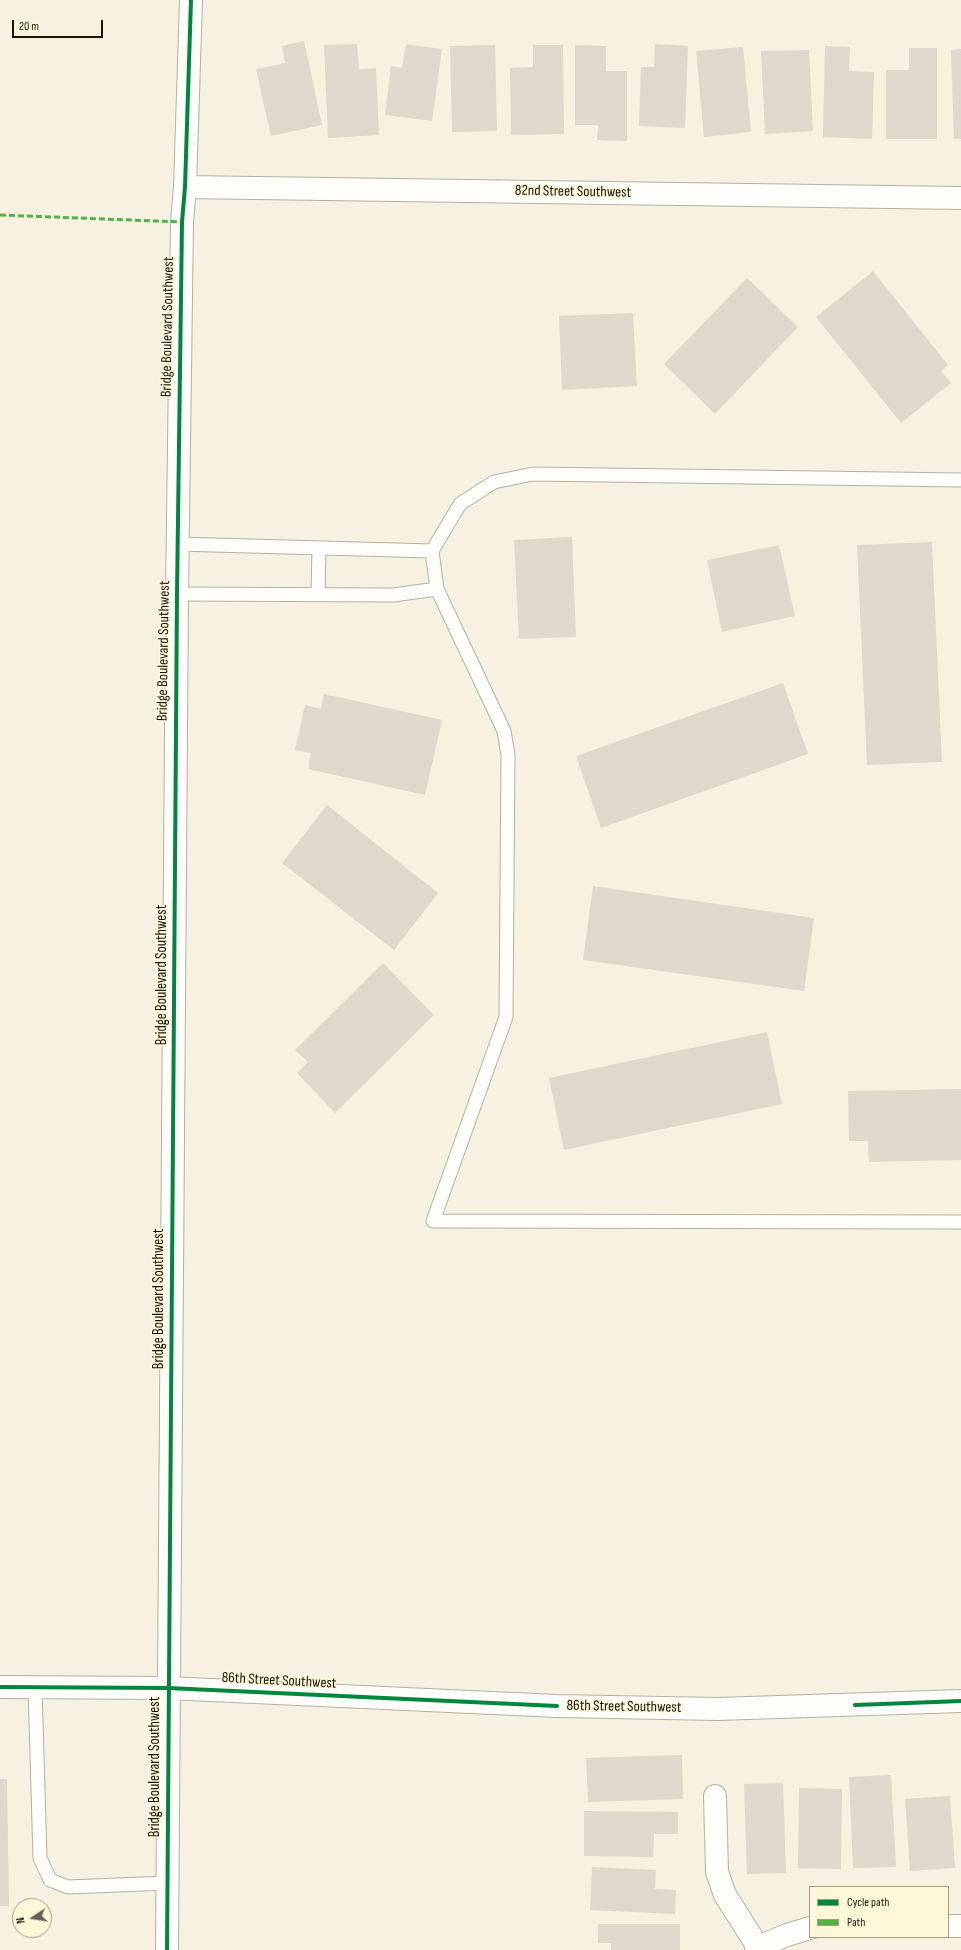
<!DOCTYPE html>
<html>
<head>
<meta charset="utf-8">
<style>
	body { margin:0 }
	#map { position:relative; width:961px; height:1950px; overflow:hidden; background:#f6f1e0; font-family:"Sofia Sans Condensed",sans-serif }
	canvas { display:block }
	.legend { position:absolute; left:809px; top:1886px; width:140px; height:52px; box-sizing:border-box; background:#fef7d8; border:1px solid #a19c85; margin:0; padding:5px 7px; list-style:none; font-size:12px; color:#161409 }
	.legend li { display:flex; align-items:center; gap:8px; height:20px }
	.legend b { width:20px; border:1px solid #a19c85 }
	.north { position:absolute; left:12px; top:1898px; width:40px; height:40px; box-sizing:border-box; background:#fef7d8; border:1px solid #a19c85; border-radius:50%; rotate:258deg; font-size:11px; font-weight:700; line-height:16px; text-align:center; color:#161409 }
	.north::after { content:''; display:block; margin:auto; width:14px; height:18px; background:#646154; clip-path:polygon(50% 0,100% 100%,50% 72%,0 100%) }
	.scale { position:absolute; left:12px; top:20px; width:91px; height:18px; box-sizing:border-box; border:2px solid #161409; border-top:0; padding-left:5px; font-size:12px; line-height:14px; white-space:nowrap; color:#161409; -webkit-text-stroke:3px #fef7d8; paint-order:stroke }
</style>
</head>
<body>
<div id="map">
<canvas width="961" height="1950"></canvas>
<ul class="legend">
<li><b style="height:5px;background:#00873e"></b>Cycle path</li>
<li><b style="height:5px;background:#55b144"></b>Path</li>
</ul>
<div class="north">N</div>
<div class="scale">20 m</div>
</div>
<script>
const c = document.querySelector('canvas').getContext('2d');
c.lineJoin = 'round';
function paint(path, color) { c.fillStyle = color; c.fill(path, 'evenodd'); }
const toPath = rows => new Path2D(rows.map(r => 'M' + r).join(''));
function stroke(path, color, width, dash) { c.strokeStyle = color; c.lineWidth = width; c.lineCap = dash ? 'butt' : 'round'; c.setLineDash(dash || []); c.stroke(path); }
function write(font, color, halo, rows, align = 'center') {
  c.font = font + ' "Sofia Sans Condensed",sans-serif'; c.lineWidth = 3; c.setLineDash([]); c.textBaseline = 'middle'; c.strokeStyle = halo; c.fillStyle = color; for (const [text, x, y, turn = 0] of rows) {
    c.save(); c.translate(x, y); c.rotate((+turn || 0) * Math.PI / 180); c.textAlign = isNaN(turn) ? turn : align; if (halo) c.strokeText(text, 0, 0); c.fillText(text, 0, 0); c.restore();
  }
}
const building = toPath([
	[304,41,322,125,271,136,256,69,285,63,282,46],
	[357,44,359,69,376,68,379,135,328,138,324,45],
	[406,44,442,49,432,121,385,115,391,66,402,68],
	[655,44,688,46,685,128,639,126,641,67,654,67],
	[495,45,497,131,452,132,450,46],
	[533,45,563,45,564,134,511,135,510,68,533,67],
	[575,45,606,46,606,71,627,71,627,141,597,140,598,125,575,125],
	[825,46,850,47,849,71,874,72,872,139,823,137],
	[743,47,751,132,704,137,696,51],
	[909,48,937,48,937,139,886,139,886,70,909,70],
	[961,49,961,139,954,139,951,50],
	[809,50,813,131,765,134,761,51],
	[873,271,948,365,941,371,951,383,901,423,816,317],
	[747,278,798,327,715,414,664,364],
	[633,313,637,386,562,390,559,316],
	[572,537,576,637,519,639,514,540],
	[932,542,942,762,867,765,857,545],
	[779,545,795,616,722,632,707,560],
	[783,683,808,754,601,828,576,756],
	[324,694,442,720,425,795,308,769,311,753,295,750,305,705,321,709],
	[327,805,438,893,394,950,282,863],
	[593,886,814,918,804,991,583,960],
	[383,963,434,1015,335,1113,297,1073,308,1062,295,1050],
	[767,1032,782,1104,564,1150,549,1078],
	[961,1089,961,1160,869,1162,868,1141,849,1141,848,1091],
	[682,1755,683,1799,588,1802,586,1758],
	[891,1775,896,1867,853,1868,849,1777],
	[0,1779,7,1779,9,1906,0,1906],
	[783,1783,786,1873,747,1874,744,1784],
	[799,1788,842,1789,841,1869,798,1868],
	[950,1796,955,1868,910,1871,905,1799],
	[584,1811,678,1812,678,1834,654,1834,653,1857,584,1856],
	[592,1867,656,1870,655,1889,676,1890,675,1914,590,1910],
	[598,1924,680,1924,680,1950,611,1950,611,1943,598,1943]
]);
const lane = toPath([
	[961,480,533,474,494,482,460,504,432,551,437,589,504,731,508,755,506,1017,433,1221,961,1222],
	[177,544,432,551],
	[177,594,393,595,437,589],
	[318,595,319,548],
	[35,1687,40,1858,50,1880,68,1887,167,1883]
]);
const street = toPath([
	[715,1796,717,1872,725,1895,758,1947,756,1950],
	[948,1926,961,1926],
	[758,1947,787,1935,810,1928]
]);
const secondary = toPath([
	[185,187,961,198],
	[0,1687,168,1688,557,1706,718,1709,961,1701],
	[167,1950,177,594,182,222,185,187,191,0]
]);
const quiet = toPath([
	[0,215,182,222]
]);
const cycleway = toPath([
	[0,1687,168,1688,557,1706],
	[855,1705,961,1701],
	[167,1950,177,594,182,222,185,187,191,0]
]);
const streetNames = [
	["82nd Street Southwest",573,192,1],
	["Bridge Boulevard Southwest",168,327,-89],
	["Bridge Boulevard Southwest",164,651,-89],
	["Bridge Boulevard Southwest",162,975,-90],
	["Bridge Boulevard Southwest",159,1299,-90],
	["86th Street Southwest",279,1681,3],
	["86th Street Southwest",624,1707,1],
	["Bridge Boulevard Southwest",155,1767,-90]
];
paint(building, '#dfd8cd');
stroke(lane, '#b4b1a3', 15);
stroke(street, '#b4b1a3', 24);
stroke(secondary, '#b4b1a3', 24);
stroke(lane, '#fefdfa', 13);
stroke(street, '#fefdfa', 22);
stroke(secondary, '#fefdfa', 22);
stroke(quiet, '#55b144', 3, [6, 3]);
stroke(cycleway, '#00873e', 4);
write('15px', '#161409', '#fef7d8', streetNames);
</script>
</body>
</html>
